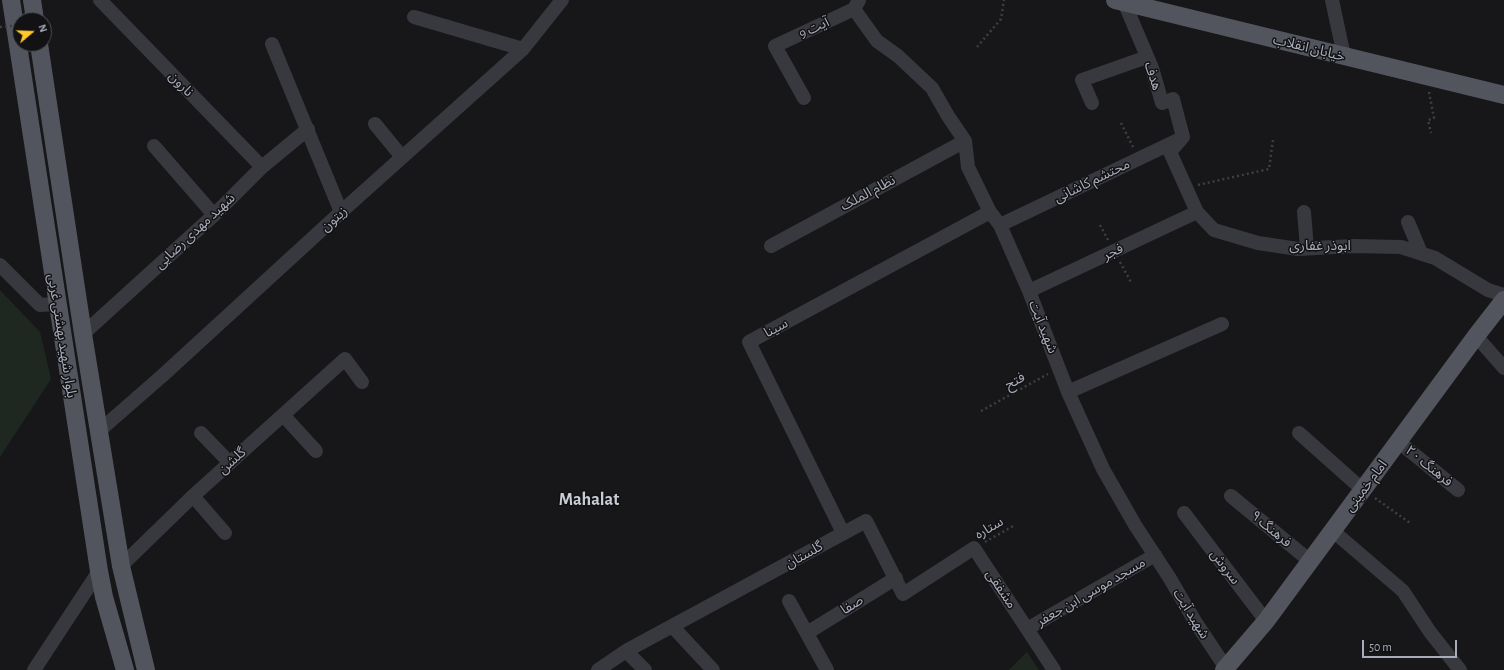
<!DOCTYPE html>
<html>
<head>
<meta charset="utf-8">
<style>
	body { margin:0 }
	#map { position:relative; width:1504px; height:670px; overflow:hidden; background:#171719; font-family:"Alegreya Sans",sans-serif }
	canvas { display:block }
	.north { position:absolute; left:12px; top:12px; width:40px; height:40px; box-sizing:border-box; background:#121214; border:1px solid #4e5056; border-radius:50%; rotate:71deg; font-size:11px; font-weight:700; line-height:16px; text-align:center; color:#a8acba }
	.north::after { content:''; display:block; margin:auto; width:14px; height:18px; background:#ffc929; clip-path:polygon(50% 0,100% 100%,50% 72%,0 100%) }
	.scale { position:absolute; left:1362px; top:640px; width:95px; height:18px; box-sizing:border-box; border:2px solid #a8acba; border-top:0; padding-left:5px; font-size:12px; line-height:14px; white-space:nowrap; color:#a8acba; -webkit-text-stroke:3px #121214; paint-order:stroke }
</style>
</head>
<body>
<div id="map">
<canvas width="1504" height="670"></canvas>
<div class="north">N</div>
<div class="scale">50 m</div>
</div>
<script>
const c = document.querySelector('canvas').getContext('2d');
c.lineJoin = 'round';
function paint(path, color) { c.fillStyle = color; c.fill(path, 'evenodd'); }
const toPath = rows => new Path2D(rows.map(r => 'M' + r).join(''));
function stroke(path, color, width, dash) { c.strokeStyle = color; c.lineWidth = width; c.lineCap = dash ? 'butt' : 'round'; c.setLineDash(dash || []); c.stroke(path); }
function write(font, color, halo, rows, align = 'center') {
  c.font = font + ' "Alegreya Sans","Noto Sans Arabic",sans-serif'; c.lineWidth = 3; c.setLineDash([]); c.textBaseline = 'middle'; c.strokeStyle = halo; c.fillStyle = color; for (const [text, x, y, turn = 0] of rows) {
    c.save(); c.translate(x, y); c.rotate((+turn || 0) * Math.PI / 180); c.textAlign = isNaN(turn) ? turn : align; if (halo) c.strokeText(text, 0, 0); c.fillText(text, 0, 0); c.restore();
  }
}
const green = toPath([
	[0,290,40,332,51,379,0,457],
	[1027,652,1039,670,1009,670]
]);
const path = toPath([
	[977,47,1001,19,1004,0],
	[1429,92,1434,118,1428,120,1431,133],
	[1121,123,1133,147],
	[1198,185,1269,169,1273,140],
	[1100,225,1108,240],
	[1120,262,1132,284],
	[981,411,1048,374],
	[1375,498,1410,523],
	[985,542,1013,526]
]);
const minor = toPath([
	[100,0,262,167],
	[859,0,854,9,877,41,898,56,932,88,948,116,965,141,968,167,990,212,1000,225,1029,291,1068,392,1103,469,1135,525,1169,577,1196,623,1226,668],
	[1332,0,1344,56],
	[1124,2,1152,68,1162,103,1173,99,1183,137],
	[414,17,523,49],
	[272,44,341,212],
	[804,98,775,46,854,9],
	[1092,103,1082,80,1147,57],
	[375,124,402,157],
	[1183,137,1170,152,1197,212,1214,230,1258,243,1298,249,1353,246,1401,247,1435,258,1488,290,1504,295],
	[154,146,214,215],
	[1304,212,1307,248],
	[1408,222,1421,253],
	[1000,225,1178,140],
	[771,246,965,141],
	[0,265,40,305,57,304],
	[1029,291,1197,212],
	[83,334,214,215,262,167,308,129],
	[1476,336,1504,368],
	[1068,392,1222,324],
	[283,415,316,451],
	[99,431,162,376,341,212,523,49,562,0],
	[201,433,230,463],
	[1299,433,1363,490],
	[1399,442,1458,490],
	[193,496,225,533],
	[1231,496,1310,561],
	[1184,513,1266,621],
	[1333,531,1403,591,1430,632,1460,670],
	[843,533,749,342,990,212],
	[121,566,193,496,345,359,362,382],
	[789,601,827,670],
	[672,626,713,670],
	[1027,629,1155,555],
	[807,633,896,578],
	[626,651,645,670],
	[34,670,99,571],
	[598,670,626,651,866,521,903,594,974,548,1054,670]
]);
const major = toPath([
	[11,0,99,571,104,597,125,670],
	[32,0,35,20],
	[1115,0,1504,95],
	[39,44,83,334,121,566,146,670],
	[1224,670,1266,621,1476,336,1504,300]
]);
const pathBridge = toPath([
	[0,27,20,25]
]);
const streetNames = [
	["آیت 9",814,28,-25],
	["خیابان انقلاب",1309,48,14],
	["هدف",1153,76,72],
	["نارون",181,84,46],
	["محتشم کاشانی",1092,181,-26],
	["نظام الملک",868,193,-28],
	["زیتون",334,219,-42],
	["شهید مهدی رضایی",195,231,-43],
	["ابوذر غفاری",1320,246],
	["فجر",1113,252,-25],
	["شهید آیت",1043,327,68],
	["سینا",776,328,-28],
	["بلوار شهید بهشتی غربی",62,336,81],
	["فتح",1015,381,-29],
	["گلشن",232,461,-42],
	["فرهنگ ۲۰",1429,466,39],
	["امام خمینی",1366,486,-53],
	["ستاره",989,528,-30],
	["فرهنگ ۹",1271,529,40],
	["گلستان",804,555,-29],
	["سروش",1225,567,53],
	["مشفقی",1001,589,56],
	["مسجد موسی ابن جعفر",1091,592,-30],
	["صفا",852,605,-32],
	["شهید آیت",1191,614,58]
];
const districtNames = [
	["Mahalat",589,500]
];
paint(green, '#1e2820');
stroke(path, '#3d3f46', 2.5, [2, 3]);
stroke(minor, '#38383f', 14);
stroke(major, '#53555e', 18);
stroke(pathBridge, '#3d3f46', 2.5, [2, 3]);
write('14px', '#a8acba', '#121214', streetNames);
write('bold 18px', '#c9ccd6', '#121214', districtNames);
</script>
</body>
</html>
